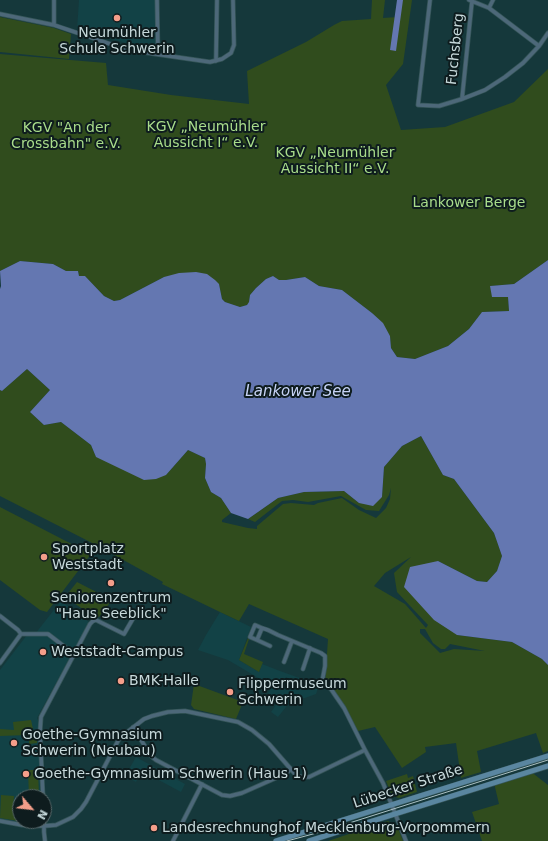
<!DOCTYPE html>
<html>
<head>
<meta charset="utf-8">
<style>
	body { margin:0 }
	#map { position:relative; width:548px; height:841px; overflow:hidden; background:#15383b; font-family:"DejaVu Sans",sans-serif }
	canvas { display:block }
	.north { position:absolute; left:12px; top:789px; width:40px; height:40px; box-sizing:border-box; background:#0e1c1e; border:1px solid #58686a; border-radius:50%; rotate:118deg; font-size:11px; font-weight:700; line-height:16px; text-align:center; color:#c7d9db }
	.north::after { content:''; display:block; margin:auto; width:14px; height:18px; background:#f49e8a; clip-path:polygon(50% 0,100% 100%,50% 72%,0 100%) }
</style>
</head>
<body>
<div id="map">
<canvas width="548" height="841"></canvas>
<div class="north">N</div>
</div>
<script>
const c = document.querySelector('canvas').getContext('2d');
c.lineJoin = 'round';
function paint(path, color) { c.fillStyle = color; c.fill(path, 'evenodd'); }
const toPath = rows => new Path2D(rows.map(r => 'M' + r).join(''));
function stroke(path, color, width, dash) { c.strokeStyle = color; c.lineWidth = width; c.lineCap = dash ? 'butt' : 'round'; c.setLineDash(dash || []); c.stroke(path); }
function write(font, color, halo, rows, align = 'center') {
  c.font = font + ' "DejaVu Sans",sans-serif'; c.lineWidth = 4; c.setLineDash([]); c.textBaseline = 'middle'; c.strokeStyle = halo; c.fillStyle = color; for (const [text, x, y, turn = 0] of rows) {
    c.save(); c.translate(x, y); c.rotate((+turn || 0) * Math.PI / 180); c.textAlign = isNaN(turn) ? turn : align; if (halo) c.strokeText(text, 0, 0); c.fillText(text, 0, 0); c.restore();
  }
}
const built = toPath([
	[79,0,156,0,157,51,77,30],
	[61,601,89,622,37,718,40,724,43,797,20,797,20,821,44,821,44,826,0,821,0,670,27,635,35,634],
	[220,612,251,627,239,660,259,672,262,664,280,671,319,685,316,694,305,698,293,698,278,717,271,712,279,701,268,693,272,686,228,660,198,650,206,635],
	[136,757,185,784,181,792,142,771,136,782,125,776]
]);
const green = toPath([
	[372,0,385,0,383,18,398,17,400,0,412,0,403,64,386,85,401,130,445,127,514,102,548,69,548,260,514,284,490,286,508,297,509,311,482,312,469,329,448,346,415,359,397,357,391,348,390,336,372,313,342,290,319,286,305,277,286,280,279,280,273,276,266,279,256,288,250,295,249,303,247,305,240,307,225,302,222,299,219,284,164,277,120,300,114,301,104,296,85,276,79,276,78,271,66,271,53,264,20,261,0,271,0,54,106,63,108,85,171,95,249,104,247,71,306,42,334,25,342,21,371,19],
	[0,17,54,28,71,34,69,59,0,52],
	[27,369,50,390,30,412,44,425,61,422,91,445,96,457,166,475,188,450,205,458,206,464,205,478,211,492,221,498,231,513,222,520,222,522,248,528,257,529,257,526,283,504,291,503,314,505,318,503,342,498,359,510,376,518,386,508,390,499,391,488,389,495,379,511,366,510,341,496,308,502,293,500,282,501,255,522,248,519,278,498,304,492,344,491,359,503,382,497,384,467,402,446,421,436,443,475,454,479,494,533,502,556,497,571,487,582,477,581,438,561,457,635,512,642,542,659,548,665,548,751,543,753,536,733,477,751,481,772,461,778,456,743,425,747,426,752,402,768,375,727,358,731,335,695,325,685,328,639,249,604,239,621,220,612,162,584,163,582,100,547,0,496,0,390,2,391],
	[411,557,394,573,397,592,428,625,426,628,405,604,374,586,385,573],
	[420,629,425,629,433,643,441,649,445,649,450,644,485,651,454,649,440,653,420,633],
	[0,507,91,554,47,612,40,610,0,580],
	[77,582,112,600,99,617,93,616,65,597],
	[248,638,249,639,244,654,263,662,259,672,239,660],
	[194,684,243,702,236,719,194,709,191,705],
	[31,720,33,729,21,731,34,733,37,737,37,743,29,744,29,735,0,736,0,729,14,730,13,722],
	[28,770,38,770,39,797,28,797,29,797],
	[530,771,548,785,548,841,482,841,472,812,499,804,494,783],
	[407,774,408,778,413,776,417,792,399,798,392,796,386,781],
	[1,795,14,796,13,808,19,808,19,797,24,797,20,797,20,821,40,822,24,822,0,818],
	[388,821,398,828,403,841,328,841]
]);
const water = toPath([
	[397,0,403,0,396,51,390,50],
	[548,260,548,665,542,659,512,642,457,635,434,620,404,587,410,567,438,561,477,581,487,582,497,571,502,556,494,533,454,479,443,475,421,436,402,446,384,467,382,497,373,506,359,503,344,491,304,492,278,498,248,519,231,513,221,498,211,492,205,478,206,464,205,458,188,450,166,475,156,479,144,480,96,457,91,445,61,422,44,425,30,412,50,390,27,369,2,391,0,390,0,289,1,286,0,271,20,261,53,264,66,271,78,271,79,276,85,276,104,296,114,301,120,300,164,277,179,273,196,272,207,274,215,280,219,284,222,299,225,302,240,307,247,305,249,302,250,295,256,288,266,279,273,276,279,280,286,280,305,277,319,286,342,290,372,313,383,323,390,336,391,348,397,357,415,359,448,346,469,329,482,312,509,311,508,297,492,297,490,286,514,284]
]);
const street = toPath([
	[157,0,158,54],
	[430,0,418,105,439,106,462,99,485,90,505,77,523,63,539,46,548,33],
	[469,0,489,8,539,46],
	[489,8,493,0],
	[0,14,54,25,128,50,210,62,222,59,231,53,234,45,233,0],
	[54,25,54,0],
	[216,61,217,0],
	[462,99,472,1],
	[0,616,18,630,21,634],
	[262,628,257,640,250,637,255,625,262,628,268,630,278,635,321,653,325,656,325,666,322,682,331,689,335,695,344,708,365,750],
	[21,634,48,634,74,654],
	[257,640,270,646],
	[284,662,292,641],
	[0,663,21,634],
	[303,669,310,648],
	[133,727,151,756,156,760,222,795,230,796,242,793,285,774,290,770],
	[43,797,40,732,41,717,90,624,93,621,96,620,124,634,138,610],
	[44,813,44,832,45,841],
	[0,821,22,825,44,826,56,825,73,817,81,809,86,802,119,739,126,733,144,719,152,716,168,712,185,711,238,722,252,730,269,744,296,775,302,777,309,777,365,750,383,783,406,841],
	[173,841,202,784]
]);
const secondary = toPath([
	[276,841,548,756],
	[309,841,548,766]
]);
const tram = toPath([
	[287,841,324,831,548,760]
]);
const markers = [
	[117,18,4,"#f49e8a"],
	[44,557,4,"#f49e8a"],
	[111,583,4,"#f49e8a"],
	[43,652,4,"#f49e8a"],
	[121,681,4,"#f49e8a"],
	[230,692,4,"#f49e8a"],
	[14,743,4,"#f49e8a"],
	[26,774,4,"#f49e8a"],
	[154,828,4,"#f49e8a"]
];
const poiNames = [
	["Neumühler",117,33,"center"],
	["Schule Schwerin",117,49,"center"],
	["Sportplatz",52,549],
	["Weststadt",52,565],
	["Seniorenzentrum",111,598,"center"],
	["\"Haus Seeblick\"",111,614,"center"],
	["Weststadt-Campus",51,652],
	["BMK-Halle",129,681],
	["Flippermuseum",238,684],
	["Schwerin",238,700],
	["Goethe-Gymnasium",22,735],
	["Schwerin (Neubau)",22,751],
	["Goethe-Gymnasium Schwerin (Haus 1)",34,774],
	["Landesrechnunghof Mecklenburg-Vorpommern",162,828]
];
const streetNames = [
	["Fuchsberg",456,49,-84],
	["Lübecker Straße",408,787,-18]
];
const parkNames = [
	["KGV „Neumühler",206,127],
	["Aussicht I“ e.V.",206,143],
	["KGV \"An der",66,128],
	["Crossbahn\" e.V.",66,144],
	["KGV „Neumühler",335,153],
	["Aussicht II“ e.V.",335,169],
	["Lankower Berge",469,203]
];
const waterNames = [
	["Lankower See",298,392]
];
paint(built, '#124246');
paint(green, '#304c1d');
paint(water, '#6477b1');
stroke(street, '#355558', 5);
stroke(secondary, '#355558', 6);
stroke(street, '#4d6879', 3.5);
stroke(secondary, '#5a86a0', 5);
stroke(tram, '#adc1c3', 1);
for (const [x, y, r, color] of markers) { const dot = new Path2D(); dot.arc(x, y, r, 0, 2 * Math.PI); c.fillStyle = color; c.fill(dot); stroke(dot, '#0e1c1e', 1.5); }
write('14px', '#c7d9db', '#0e1c1e', poiNames, 'left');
write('14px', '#c7d9db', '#0e1c1e', streetNames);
write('14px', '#a9dd8b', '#0e1c1e', parkNames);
write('italic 15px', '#c6d3f5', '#0e1c1e', waterNames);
</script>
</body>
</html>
